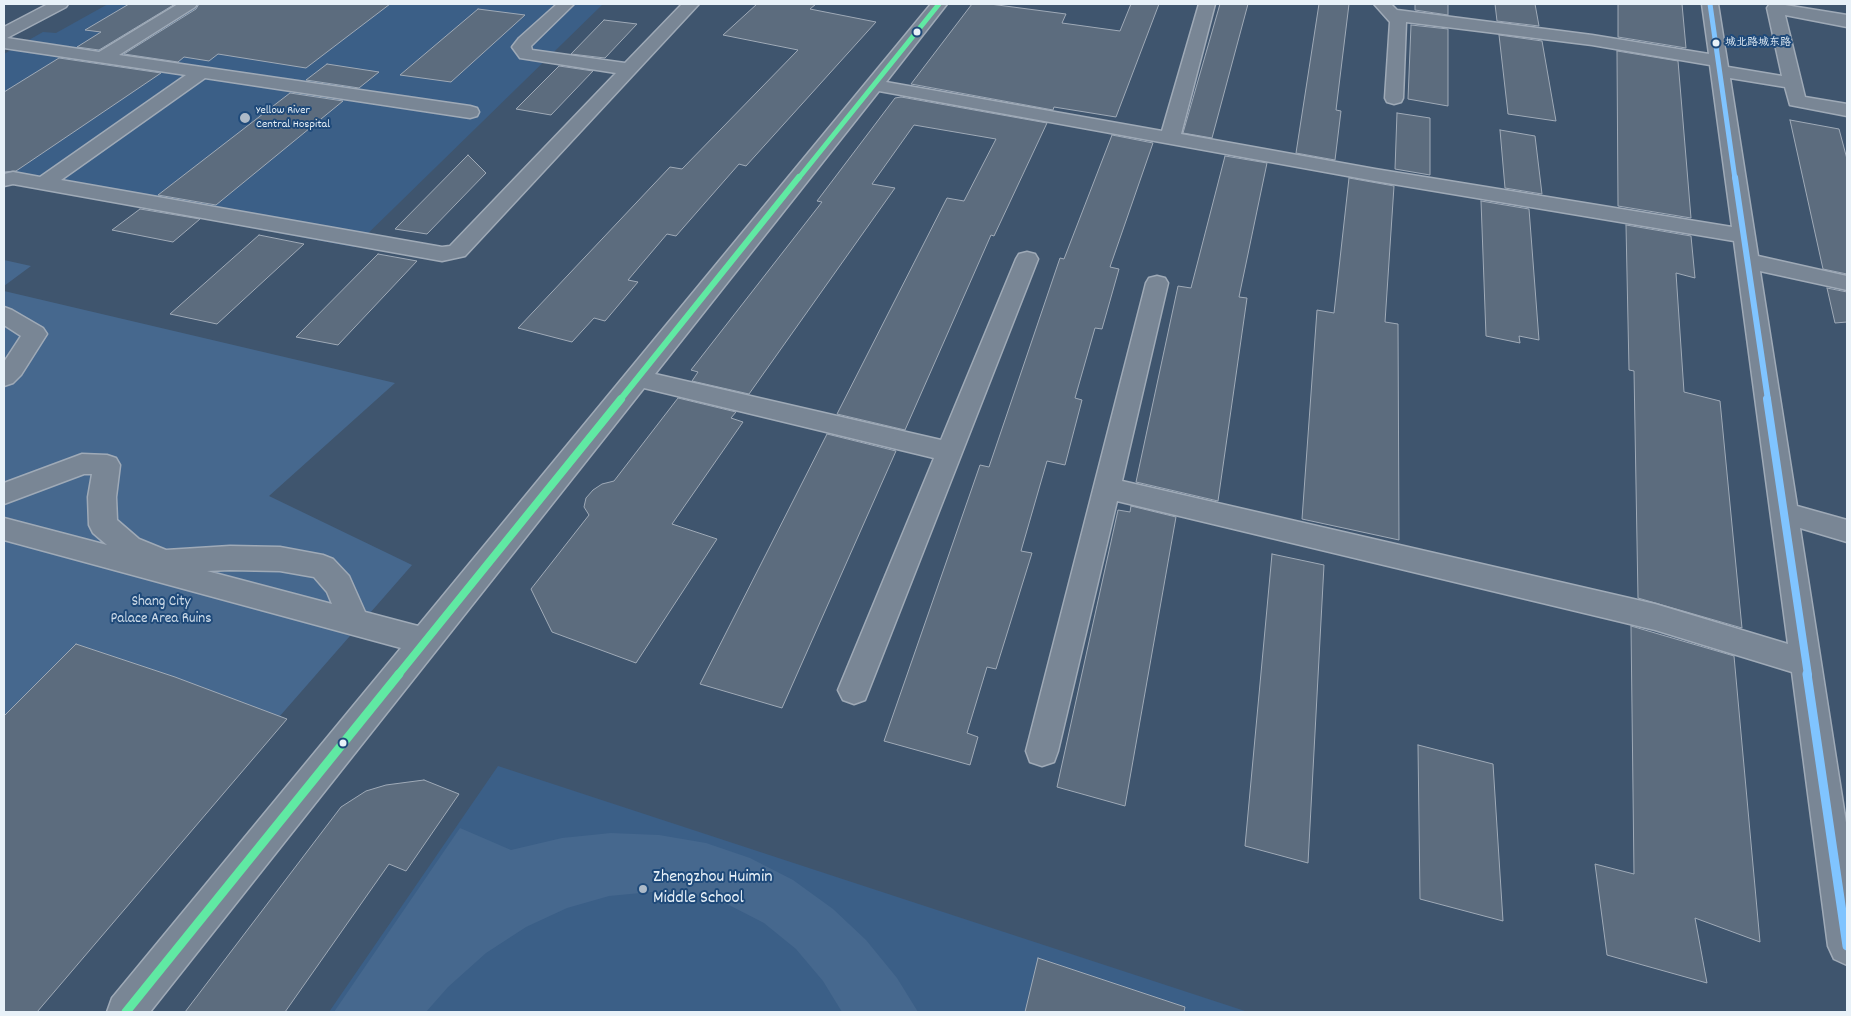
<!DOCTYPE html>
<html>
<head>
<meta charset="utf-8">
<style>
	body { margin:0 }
	#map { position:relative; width:1851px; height:1016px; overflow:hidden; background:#3f556e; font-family:Dekko,sans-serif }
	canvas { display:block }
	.frame { position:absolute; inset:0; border:5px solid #e8f1f8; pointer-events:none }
</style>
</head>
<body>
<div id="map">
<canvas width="1851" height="1016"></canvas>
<div class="frame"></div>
</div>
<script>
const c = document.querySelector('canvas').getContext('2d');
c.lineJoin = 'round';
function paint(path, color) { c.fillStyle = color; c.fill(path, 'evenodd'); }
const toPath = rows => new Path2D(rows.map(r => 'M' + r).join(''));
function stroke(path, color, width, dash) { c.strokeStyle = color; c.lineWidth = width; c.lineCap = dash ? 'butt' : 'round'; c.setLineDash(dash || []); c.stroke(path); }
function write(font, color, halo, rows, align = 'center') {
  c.font = font + ' Dekko,"LXGW WenKai TC",sans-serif'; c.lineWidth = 4; c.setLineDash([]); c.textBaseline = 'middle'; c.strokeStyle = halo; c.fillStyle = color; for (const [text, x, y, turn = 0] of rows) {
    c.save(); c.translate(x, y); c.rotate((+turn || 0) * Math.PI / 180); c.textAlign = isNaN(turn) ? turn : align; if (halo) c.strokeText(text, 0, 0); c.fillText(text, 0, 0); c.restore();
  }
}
const built = toPath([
	[108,4,603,4,354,247,8,183,4,185,4,54,43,32,56,33],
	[498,766,1248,1012,329,1012]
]);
const green = toPath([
	[4,260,31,266,4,286],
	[4,291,395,383,269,496,412,565,21,1012,4,1012],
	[460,828,511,850,562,838,611,833,659,835,706,843,750,858,793,880,833,909,866,940,897,978,918,1012,842,1012,823,981,796,949,764,923,729,905,691,894,651,892,609,896,567,908,526,927,486,953,448,987,426,1012,334,1012]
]);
const building = toPath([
	[129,4,175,4,99,50,77,47,101,32,85,30,129,4],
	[199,4,390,4,306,68,218,54,209,61,184,57,178,62,124,54,196,9,199,4],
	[757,4,816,4,810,9,876,22,746,166,739,164,676,236,667,234,628,280,638,282,605,321,594,318,572,342,518,328,670,167,682,169,798,50,723,35,757,4],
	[972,4,990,4,1066,14,1062,23,1120,31,1131,4,1159,4,1116,117,1054,107,1053,110,911,84,972,4],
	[1220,4,1248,4,1212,138,1183,133,1220,4],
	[1319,4,1349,4,1336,110,1341,111,1335,160,1296,153,1319,4],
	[1415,4,1448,4,1448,15,1415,10,1415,4],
	[1495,4,1535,4,1539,26,1497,21,1495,4],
	[1618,4,1682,4,1686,48,1618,37,1618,4],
	[478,9,525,15,451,82,400,75,478,9],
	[604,20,637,24,605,58,571,54,604,20],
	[1411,25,1448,29,1448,106,1408,99,1411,25],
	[1499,35,1542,41,1556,121,1508,114,1499,35],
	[1617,51,1678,61,1691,218,1618,206,1617,51],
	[59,58,161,73,16,171,4,172,4,92,59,58],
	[327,64,379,72,359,88,306,80,327,64],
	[559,66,593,71,551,115,516,109,559,66],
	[290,93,343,101,216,205,158,195,290,93],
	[901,97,1047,123,994,236,991,235,905,430,837,414,947,198,964,201,996,139,914,125,872,184,895,188,749,394,692,381,698,372,691,370,822,202,817,201,895,98,901,97],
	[1397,113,1430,118,1430,175,1395,169,1397,113],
	[1790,120,1839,129,1847,159,1847,274,1823,269,1790,120],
	[1500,130,1535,136,1542,194,1505,188,1500,130],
	[1112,135,1153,143,1110,267,1119,269,1102,329,1095,328,1075,398,1082,400,1065,465,1047,461,1021,551,1032,553,996,669,987,667,967,733,978,737,970,765,884,741,980,465,989,467,1060,258,1064,259,1112,135],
	[468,155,486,173,427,234,395,229,468,155],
	[1225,156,1267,163,1239,297,1247,298,1218,501,1136,482,1178,286,1191,288,1225,156],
	[1349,178,1394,186,1385,322,1398,324,1399,540,1302,519,1317,310,1334,313,1349,178],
	[1481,201,1529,209,1539,340,1519,336,1520,343,1486,336,1481,201],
	[140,209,200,219,173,242,112,230,140,209],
	[1626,225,1691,236,1695,278,1676,273,1684,392,1720,401,1742,628,1638,598,1634,371,1629,370,1626,225],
	[259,235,304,244,217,324,170,314,259,235],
	[378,254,417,261,338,345,296,337,378,254],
	[1827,288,1847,292,1847,322,1835,323,1827,288],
	[678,398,736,412,731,418,743,422,672,524,717,539,636,663,552,632,531,589,589,515,584,507,586,498,593,490,602,484,614,481,678,398],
	[827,434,896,451,782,708,700,684,827,434],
	[1131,506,1176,517,1125,806,1057,787,1118,510,1130,512,1131,506],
	[1272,554,1324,565,1308,863,1245,846,1272,554],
	[1631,626,1734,656,1760,942,1695,918,1707,983,1607,955,1595,864,1634,874,1631,626],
	[76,644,175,677,287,719,37,1012,4,1012,4,716,76,644],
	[1418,745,1493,764,1503,921,1420,899,1418,745],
	[424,780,459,794,406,871,389,864,285,1012,185,1012,341,807,366,791,386,785,424,780],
	[1038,958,1185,1007,1184,1012,1025,1012,1038,958]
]);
const minor = toPath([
	[48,4,68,4,66,7,7,38,99,52,178,4,197,4,195,7,119,55,470,106,477,108,479,112,477,116,470,118,205,78,61,180,442,247,450,246,616,73,520,58,512,47,519,38,557,4,574,4,531,46,532,50,625,63,682,4,699,4,465,256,442,261,13,184,4,186,4,174,13,172,40,177,186,75,4,48,4,27,48,4],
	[931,4,947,4,886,82,1162,131,1199,4,1215,4,1181,134,1375,169,1732,227,1710,65,1592,45,1406,22,1403,98,1401,102,1394,104,1387,102,1385,98,1390,22,1374,4,1391,4,1397,10,1592,35,1709,54,1702,4,1718,4,1728,67,1782,76,1767,8,1769,5,1779,4,1847,15,1847,27,1785,15,1805,97,1847,104,1847,116,1790,105,1785,87,1730,78,1758,256,1847,276,1847,290,1760,271,1797,506,1847,520,1847,542,1800,528,1847,829,1847,965,1834,959,1828,946,1792,672,1655,630,1117,501,1058,751,1054,762,1042,766,1030,762,1026,751,1146,283,1149,278,1157,276,1165,278,1168,283,1122,481,1655,604,1788,644,1734,241,1375,181,879,91,655,374,941,440,1016,259,1019,254,1027,252,1035,254,1038,259,865,700,854,704,843,700,838,690,934,458,644,388,150,1012,107,1012,112,998,401,648,4,540,4,518,107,545,93,533,89,525,88,497,92,474,84,474,4,504,4,483,82,454,107,455,116,458,120,465,116,497,117,520,139,539,166,550,230,546,280,547,323,555,333,559,349,576,365,612,418,626,931,4],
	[230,570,280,571,314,577,327,592,332,604,207,571,230,570],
	[4,307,12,310,43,328,47,334,21,375,13,383,4,386,4,362,21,336,4,325,4,307]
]);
const bus1Far3 = toPath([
	[1710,4,1735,179]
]);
const bus1Far2 = toPath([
	[1735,177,1768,400]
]);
const bus1Far1 = toPath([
	[1767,399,1808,675]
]);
const bus1 = toPath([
	[1807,674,1847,946]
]);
const bus2Far3 = toPath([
	[798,179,939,4]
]);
const bus2Far2 = toPath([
	[620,400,799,177]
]);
const bus2Far1 = toPath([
	[398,675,621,399]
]);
const bus2 = toPath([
	[126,1012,399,674]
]);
const markers = [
	[917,32,4.5,"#e8f1f8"],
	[1716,43,4.5,"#e8f1f8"],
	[245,118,6,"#adbac8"],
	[343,743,4.5,"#e8f1f8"],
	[643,889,5,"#adbac8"]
];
const farBusnames = [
	["城北路城东路",1725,43]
];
const farPoinames = [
	["Yellow River",256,111],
	["Central Hospital",256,125]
];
const parkNames = [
	["Shang City",161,603],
	["Palace Area Ruins",161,620]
];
const nearPoinames = [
	["Zhengzhou Huimin",653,879],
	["Middle School",653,900]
];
paint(built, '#3b5f87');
paint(green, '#46688e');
paint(building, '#5c6c7e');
stroke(building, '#9faab7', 1);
stroke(minor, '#9faab7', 3);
paint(minor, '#798695');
stroke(bus1Far3, '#80c4ff', 5);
stroke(bus1Far2, '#80c4ff', 6);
stroke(bus1Far1, '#80c4ff', 8);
stroke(bus1, '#80c4ff', 9);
stroke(bus2Far3, '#60e9a3', 5);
stroke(bus2Far2, '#60e9a3', 6);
stroke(bus2Far1, '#60e9a3', 8);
stroke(bus2, '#60e9a3', 9);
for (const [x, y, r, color] of markers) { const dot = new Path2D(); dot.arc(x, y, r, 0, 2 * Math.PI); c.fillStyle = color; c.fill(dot); stroke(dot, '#1f4a7a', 2); }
write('11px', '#e8f1f8', '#1f4a7a', farBusnames, 'left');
write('12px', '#e8f1f8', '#1f4a7a', farPoinames, 'left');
write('15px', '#d0dde9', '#1f4a7a', parkNames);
write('18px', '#e8f1f8', '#1f4a7a', nearPoinames, 'left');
</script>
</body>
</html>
